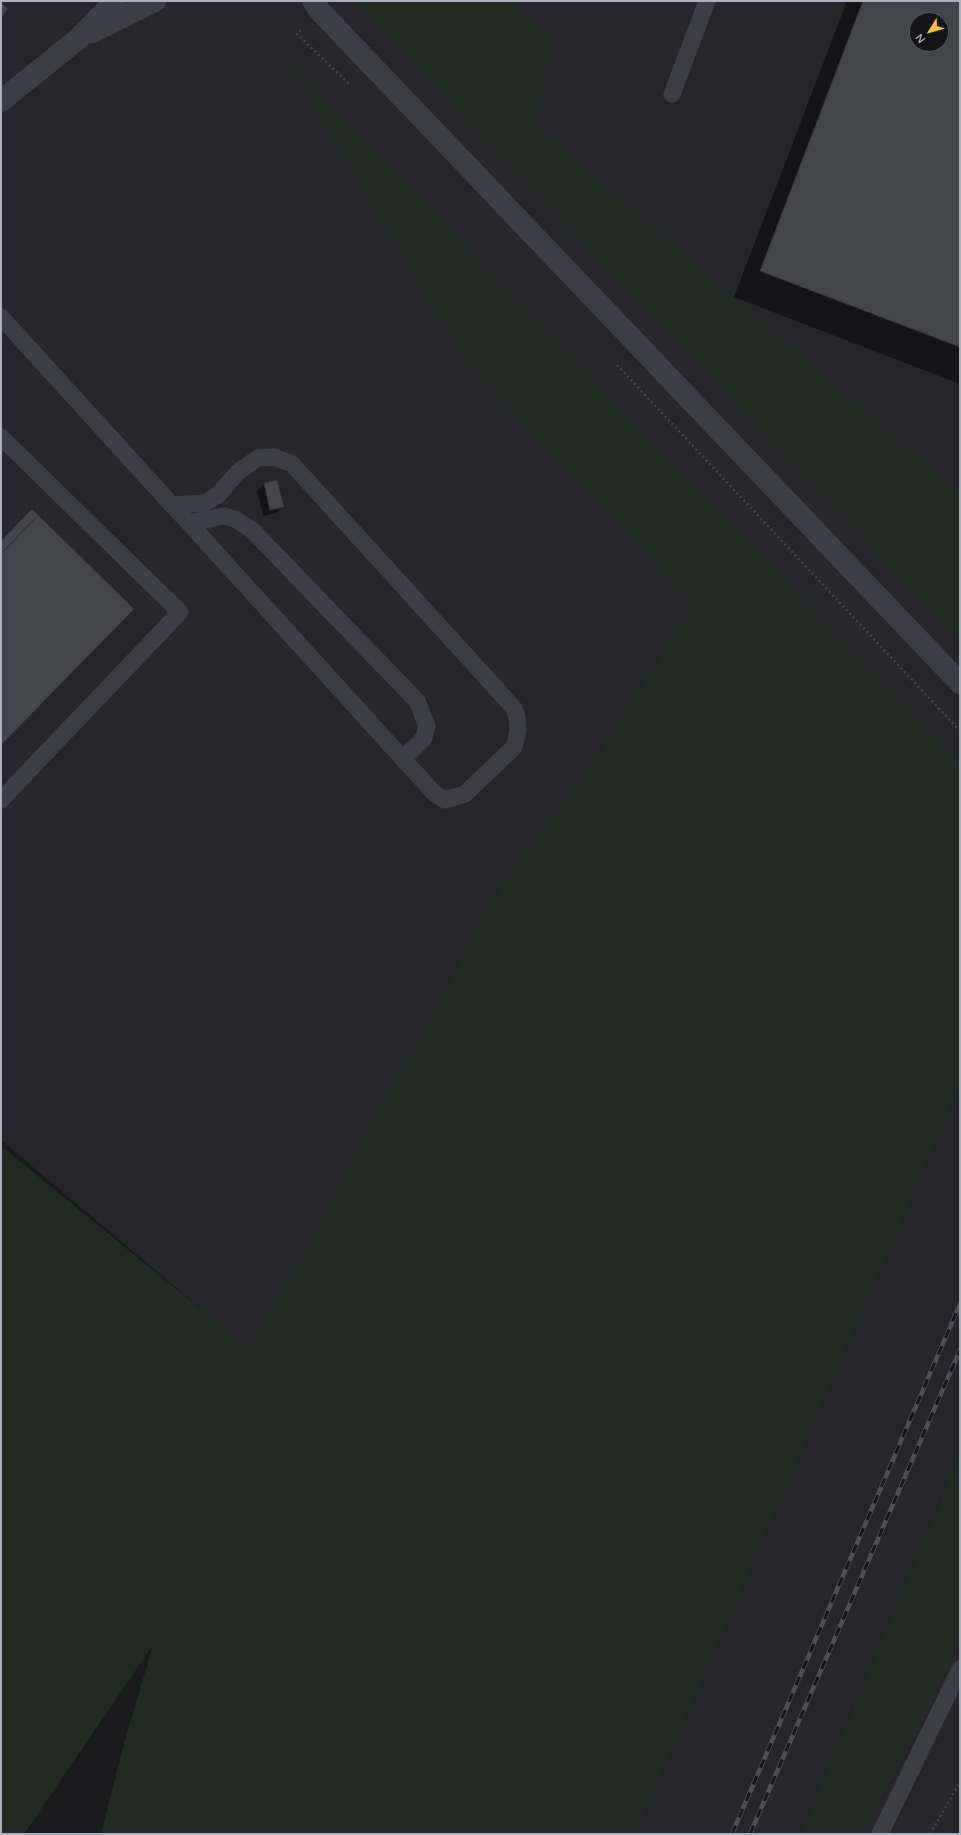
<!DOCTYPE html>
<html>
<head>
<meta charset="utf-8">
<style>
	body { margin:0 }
	#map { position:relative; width:961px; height:1835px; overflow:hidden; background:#1a1a1c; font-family:Quicksand,sans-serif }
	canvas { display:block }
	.frame { position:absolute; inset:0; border:2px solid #acb0bd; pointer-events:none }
	.north { position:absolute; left:909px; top:12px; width:40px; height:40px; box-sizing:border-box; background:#151518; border:1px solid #51535a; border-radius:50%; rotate:233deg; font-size:11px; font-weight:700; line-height:16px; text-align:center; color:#acb0bd }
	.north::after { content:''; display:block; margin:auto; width:14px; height:18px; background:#fdc031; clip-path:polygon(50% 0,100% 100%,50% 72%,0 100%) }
</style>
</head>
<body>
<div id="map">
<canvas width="961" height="1835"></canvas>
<div class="frame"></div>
<div class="north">N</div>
</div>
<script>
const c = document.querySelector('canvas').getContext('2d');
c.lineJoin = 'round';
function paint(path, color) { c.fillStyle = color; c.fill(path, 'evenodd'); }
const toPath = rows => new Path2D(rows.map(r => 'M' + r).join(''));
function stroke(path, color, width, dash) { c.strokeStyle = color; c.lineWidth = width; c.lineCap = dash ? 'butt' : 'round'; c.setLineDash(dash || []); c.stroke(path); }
const built = toPath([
	[1,1,960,1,960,765,286,58,465,361,693,604,588,771,503,882,251,1351,1,1140],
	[917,20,941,20,941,44,917,44],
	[960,1087,960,1453,800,1834,626,1834,644,1815],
	[960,1500,960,1834,817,1834]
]);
const green = toPath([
	[354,1,511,1,552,41,535,125,960,494,960,640],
	[285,57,960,765,960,1087,644,1815,626,1834,101,1834,122,1751,153,1645,24,1834,1,1834,1,1146,251,1350,503,882,588,771,693,604,465,361],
	[960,1453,960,1642,863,1834,800,1834]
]);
const shadow = toPath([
	[847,1,960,1,960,384,734,297],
	[917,20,941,20,941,44,917,44],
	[264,484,283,506,276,513,263,516,257,491]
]);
const building = toPath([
	[863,1,960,1,960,347,760,271,863,1],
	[917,20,941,20,941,44,917,44,917,20],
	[1,3,8,9,1,17,1,3],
	[277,480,284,507,270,510,264,483,277,480],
	[32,509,38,515,1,554,1,541,32,509],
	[38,515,134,609,1,745,1,554,38,515]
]);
const path = toPath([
	[301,30,297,34,350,85],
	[617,365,960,731],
	[930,1834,960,1782]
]);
const service = toPath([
	[672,94,707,1],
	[1,317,172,505,189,523,434,793,445,800,465,794,514,747,518,731,517,716,513,707,292,464,274,457,258,458,238,472,218,495,205,503,172,505],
	[1,437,180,612,1,800],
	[189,523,225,516,237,520,252,530,417,701,427,726,424,738,403,759],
	[880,1834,960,1669]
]);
const minor = toPath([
	[313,1,319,10,960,683],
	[93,32,155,1],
	[1,101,78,39,115,1]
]);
const rail = toPath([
	[732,1834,960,1304],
	[750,1834,960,1350]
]);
paint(built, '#26262a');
paint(green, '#212b23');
paint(shadow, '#0007');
paint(building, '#444549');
stroke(building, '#343439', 1);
stroke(path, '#404349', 2.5, [2, 3]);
stroke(service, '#3d3d44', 17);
stroke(minor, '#3d3d44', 22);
stroke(rail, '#4d4f57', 4.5);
stroke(rail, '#151518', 3, [9]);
</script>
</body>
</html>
